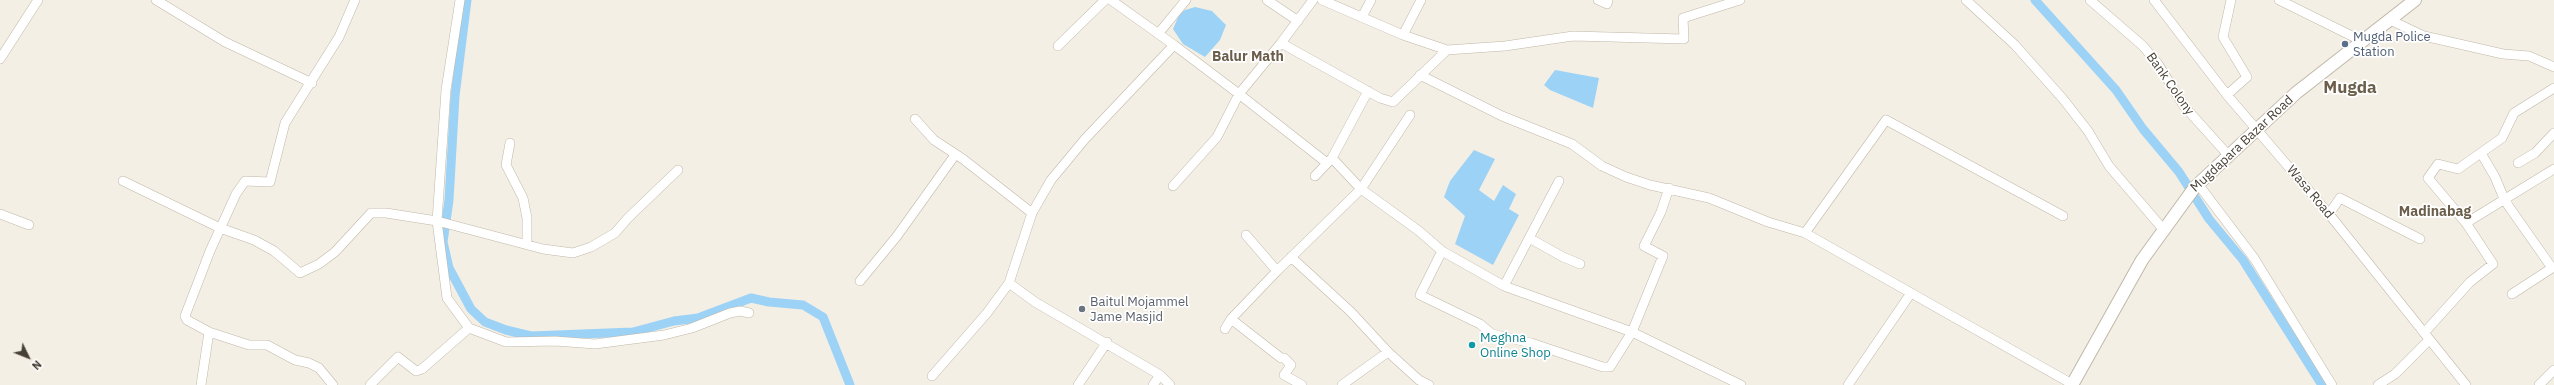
<!DOCTYPE html>
<html>
<head>
<meta charset="utf-8">
<style>
	body { margin:0 }
	#map { position:relative; width:2554px; height:385px; overflow:hidden; background:#f4efe5; font-family:"IBM Plex Sans",sans-serif }
	canvas { display:block }
	.north { position:absolute; left:8px; top:337px; width:40px; height:40px; -webkit-text-stroke:3px #fff; paint-order:stroke; rotate:133deg; font-size:11px; font-weight:700; line-height:16px; text-align:center; color:#474034 }
	.north::after { content:''; display:block; margin:auto; width:14px; height:18px; background:#474034; clip-path:polygon(50% 0,100% 100%,50% 72%,0 100%) }
</style>
</head>
<body>
<div id="map">
<canvas width="2554" height="385"></canvas>
<div class="north">N</div>
</div>
<script>
const c = document.querySelector('canvas').getContext('2d');
c.lineJoin = 'round';
function paint(path, color) { c.fillStyle = color; c.fill(path, 'evenodd'); }
const toPath = rows => new Path2D(rows.map(r => 'M' + r).join(''));
function stroke(path, color, width, dash) { c.strokeStyle = color; c.lineWidth = width; c.lineCap = dash ? 'butt' : 'round'; c.setLineDash(dash || []); c.stroke(path); }
function write(font, color, halo, rows, align = 'center') {
  c.font = font + ' "IBM Plex Sans",sans-serif'; c.lineWidth = 3.5; c.setLineDash([]); c.textBaseline = 'middle'; c.strokeStyle = halo; c.fillStyle = color; for (const [text, x, y, turn = 0] of rows) {
    c.save(); c.translate(x, y); c.rotate((+turn || 0) * Math.PI / 180); c.textAlign = isNaN(turn) ? turn : align; if (halo) c.strokeText(text, 0, 0); c.fillText(text, 0, 0); c.restore();
  }
}
const water = toPath([
	[1195,7,1212,11,1226,25,1220,40,1205,57,1183,44,1173,29,1179,15,1185,10],
	[1555,70,1599,78,1593,108,1550,90,1544,85],
	[1474,150,1495,159,1479,190,1494,201,1503,185,1516,194,1509,209,1519,215,1493,265,1455,244,1465,216,1444,197,1450,181]
]);
const canal = toPath([
	[467,0,455,96,449,200,443,242,449,268,471,309,485,322,506,330,531,336,633,332,674,321,698,318,751,298,769,302,803,305,823,317,850,385],
	[2035,0,2116,90,2143,129,2179,172,2209,219,2243,260,2322,385]
]);
const minor = toPath([
	[156,0,225,42,312,83],
	[460,0,446,90,437,221,447,298,469,328,506,342,555,341,595,344,664,335,692,328,730,313,740,311,749,313],
	[1111,0,1174,45],
	[1267,0,1298,21],
	[1322,0,1403,35],
	[1421,0,1403,35,1447,50],
	[1598,0,1607,4,1608,0],
	[1966,0,2015,45,2063,99,2088,131,2109,166,2163,229],
	[2090,0,2143,46,2158,64,2184,106,2229,156],
	[2154,0,2227,95,2329,214,2466,385],
	[2279,0,2362,41],
	[1362,17,1371,0],
	[2390,20,2424,36,2503,54,2529,56,2554,67],
	[1158,34,1186,0],
	[1281,43,1313,0],
	[1058,46,1105,0],
	[0,59,38,0],
	[1420,75,1502,116,1572,144,1602,166,1626,177,1650,185,1709,198,1768,222,1805,233,2072,384],
	[2227,95,2247,77,2223,37,2231,0],
	[915,119,934,140,963,159,1032,213],
	[510,143,506,165,523,198,527,218,527,243],
	[2481,153,2495,177,2505,201,2552,268,2512,294],
	[1332,158,1361,189,1419,231,1442,251,1504,286,1632,332,1741,385],
	[2518,163,2535,153,2554,133],
	[1315,176,1332,158,1368,91],
	[123,181,220,228,254,240,274,251,300,273,319,264,335,252,371,213,386,213,437,221,543,249,573,253,591,247,615,233,628,218,678,170],
	[2198,184,2254,258,2332,385],
	[1173,186,1217,137,1239,94,1327,163],
	[0,214,29,225],
	[2329,214,2340,198,2420,239],
	[2466,223,2554,169],
	[1805,233,1886,120,2063,216],
	[1246,235,1277,271],
	[1529,238,1563,257,1580,264],
	[1442,251,1420,295,1480,324,1492,334,1531,343,1603,367,1610,367,1632,332,1663,256,1644,246,1661,212,1669,188],
	[1291,257,1351,312,1388,352],
	[860,281,897,236,955,155],
	[1504,286,1559,181],
	[1231,319,1281,358,1284,358,1291,365,1284,375,1302,385],
	[1225,329,1231,319,1277,271,1361,189,1410,115],
	[2424,333,2470,282,2493,264,2466,223,2428,178,2438,164,2458,169,2502,138,2514,113,2554,88],
	[932,376,987,313,1009,283],
	[201,385,209,332],
	[333,385,319,368,309,363,295,360,267,345,249,345,209,332,187,320,185,316,210,251,236,194,245,181,270,182,285,123,339,37,355,0],
	[370,385,398,357,416,371,422,369,469,328],
	[1078,385,1107,342],
	[1153,385,1160,375],
	[1170,385,1160,375,1035,302,1009,283,1032,213,1051,180,1085,139,1174,45,1239,94,1281,43,1380,98,1393,102,1447,50,1505,46,1573,36,1684,39,1683,18,1740,0],
	[1342,385,1388,352,1419,380,1429,385],
	[1848,385,1911,293],
	[2378,385,2395,374,2429,340],
	[2539,385,2554,370]
]);
const tertiary = toPath([
	[2072,385,2142,260,2195,187,2296,93,2415,0]
]);
const markers = [
	[2345,44,4,"#5c6f8a"],
	[1082,309,4,"#6b7280"],
	[1472,345,4,"#0f9aa8"]
];
const serviceNames = [
	["Mugda Police",2353,37],
	["Station",2353,52]
];
const streetNames = [
	["Bank Colony",2170,84,55],
	["Mugdapara Bazar Road",2242,144,-43],
	["Wasa Road",2310,192,50]
];
const worshipNames = [
	["Baitul Mojammel",1090,302],
	["Jame Masjid",1090,317]
];
const cultureNames = [
	["Meghna",1480,338],
	["Online Shop",1480,353]
];
const neighbourhoodNames = [
	["Balur Math",1248,57],
	["Madinabag",2435,212]
];
const districtNames = [
	["Mugda",2350,88]
];
paint(water, '#9cd2f6');
stroke(canal, '#9cd2f6', 9);
stroke(minor, '#c0b7a7', 10);
stroke(tertiary, '#c0b7a7', 14);
stroke(minor, '#fff', 9);
stroke(tertiary, '#fff', 12);
for (const [x, y, r, color] of markers) { const dot = new Path2D(); dot.arc(x, y, r, 0, 2 * Math.PI); c.fillStyle = color; c.fill(dot); stroke(dot, '#fff', 1.5); }
write('13px', '#4e5e75', '#fff', serviceNames, 'left');
write('13px', '#474034', '#fff', streetNames);
write('13px', '#5b616d', '#fff', worshipNames, 'left');
write('13px', '#0d838f', '#fff', cultureNames, 'left');
write('bold 14px', '#6b5e4a', '#fff', neighbourhoodNames);
write('bold 17px', '#6b5e4a', '#fff', districtNames);
</script>
</body>
</html>
